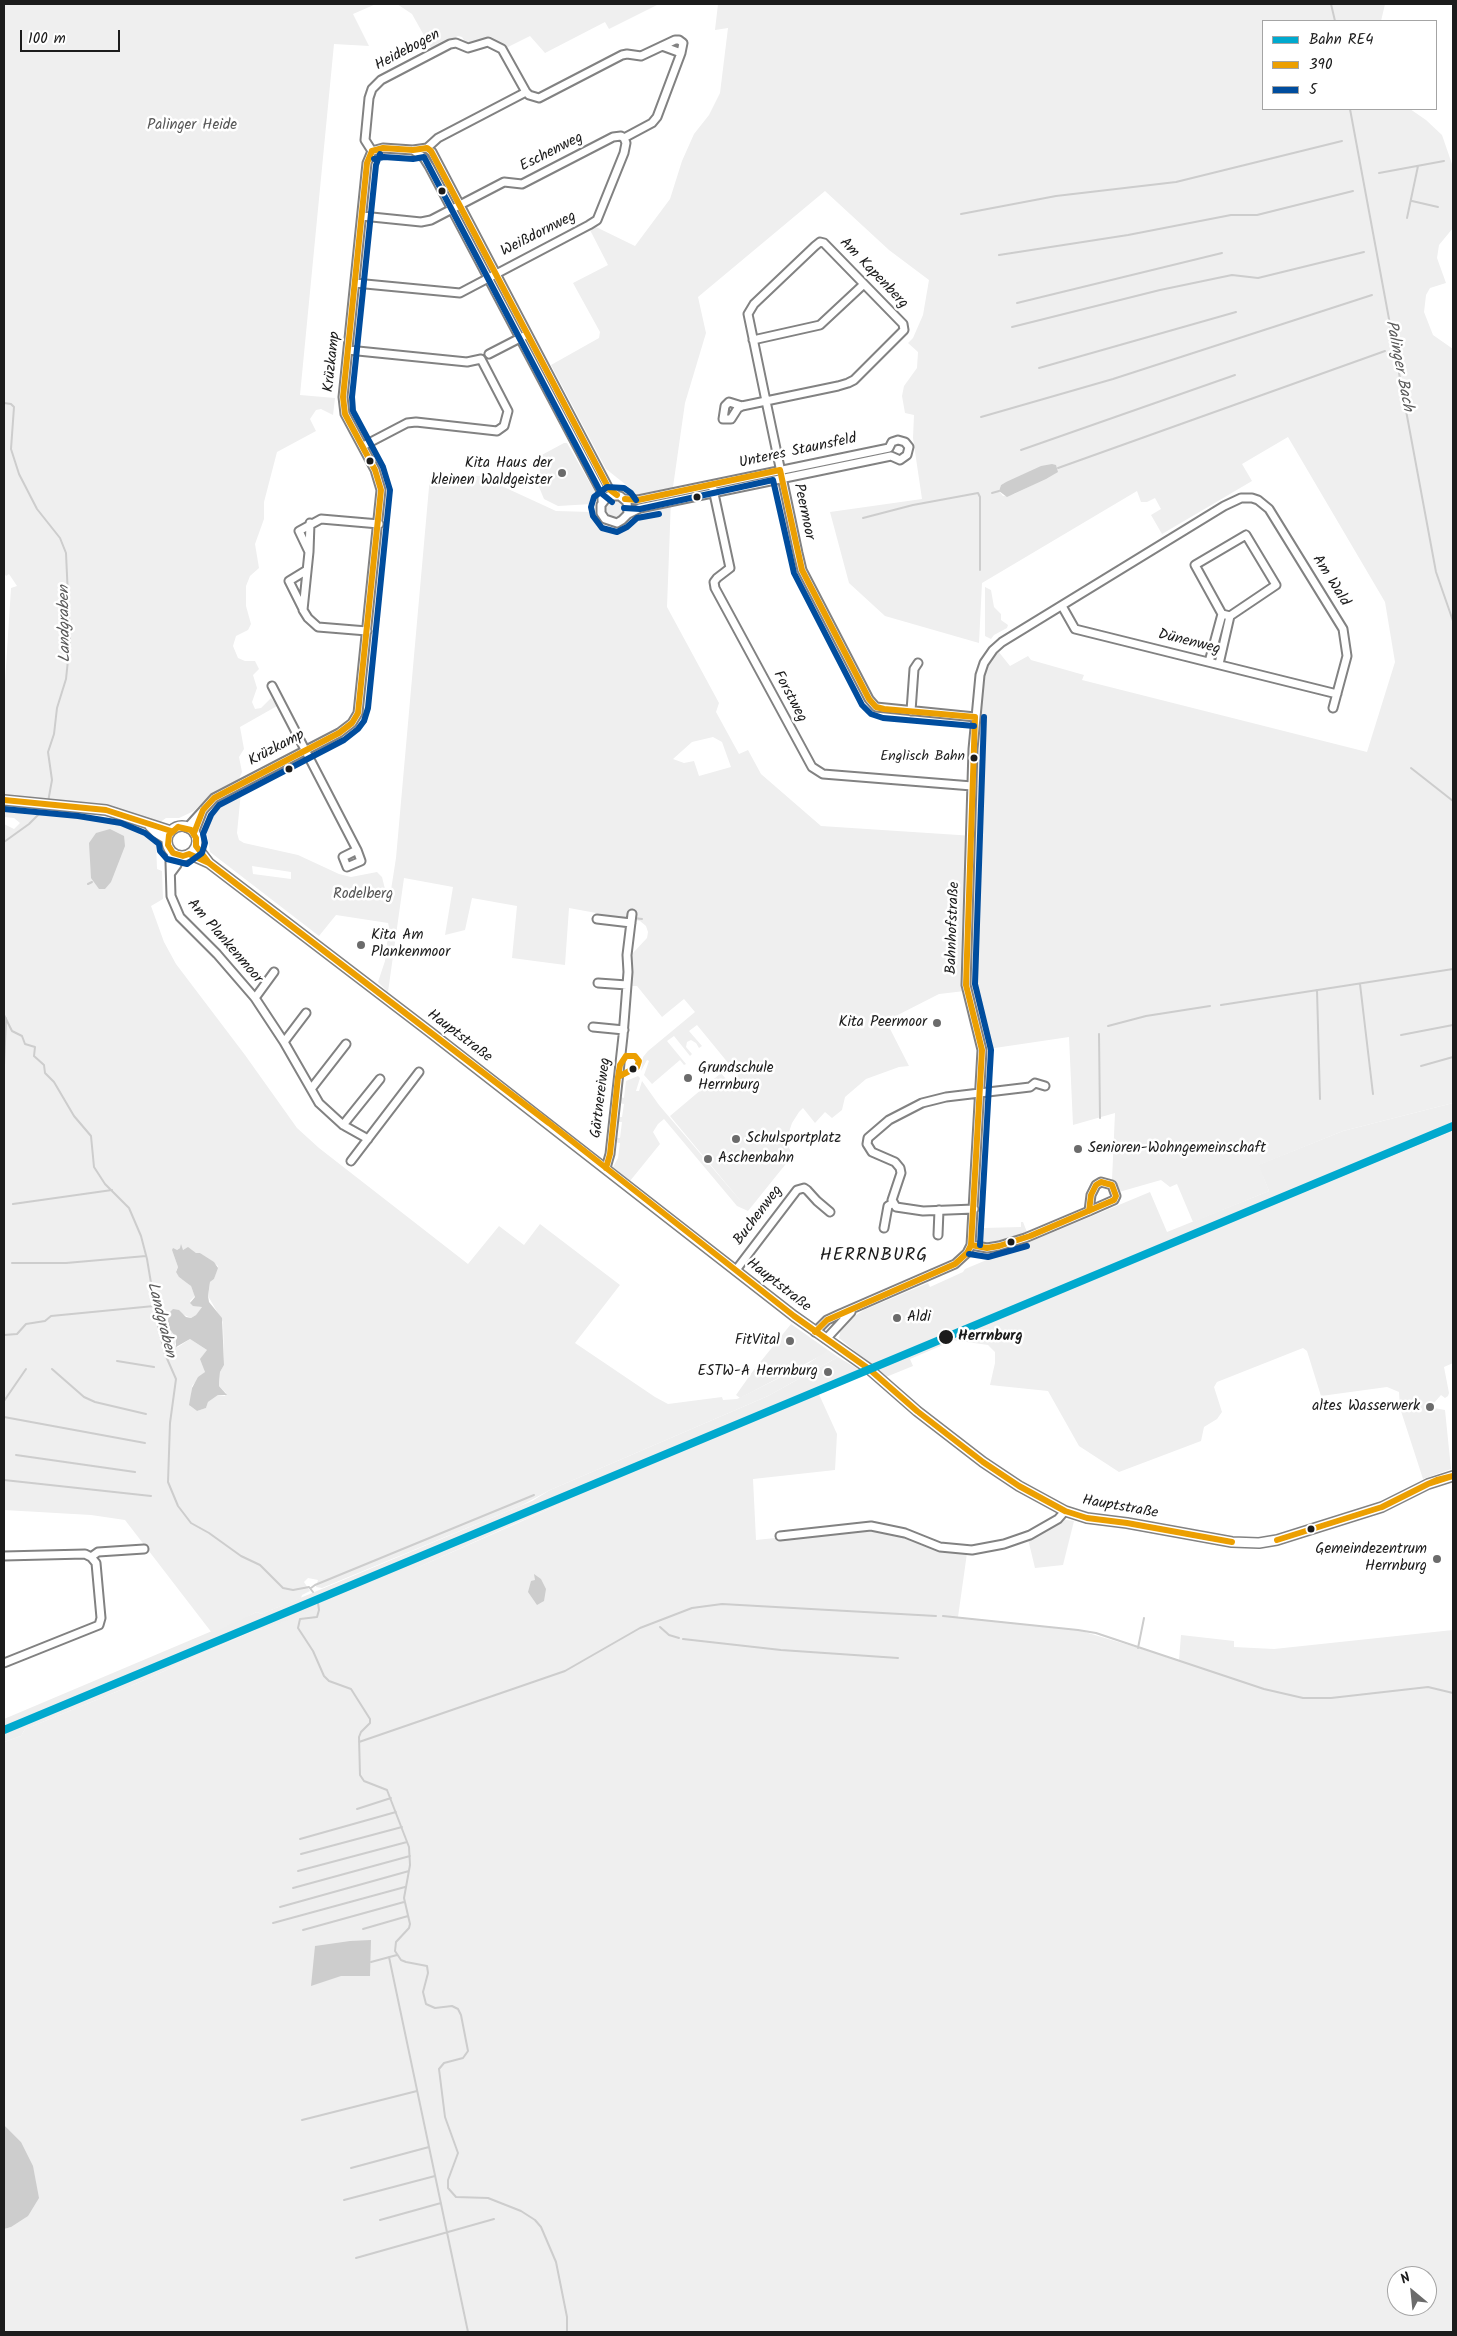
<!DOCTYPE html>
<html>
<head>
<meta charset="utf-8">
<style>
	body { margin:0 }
	#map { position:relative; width:1457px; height:2336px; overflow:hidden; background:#fff; font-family:Kalam,sans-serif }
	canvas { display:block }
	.frame { position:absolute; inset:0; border:5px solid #1c1c1c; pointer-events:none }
	.legend { position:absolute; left:1262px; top:20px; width:175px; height:90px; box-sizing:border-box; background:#fff; border:1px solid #a4a4a4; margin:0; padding:6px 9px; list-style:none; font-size:15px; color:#1c1c1c }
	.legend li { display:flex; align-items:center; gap:10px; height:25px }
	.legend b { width:25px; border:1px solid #a4a4a4 }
	.north { position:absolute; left:1387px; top:2266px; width:50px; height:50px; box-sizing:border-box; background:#fff; border:1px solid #a4a4a4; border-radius:50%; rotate:332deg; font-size:14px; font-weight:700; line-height:20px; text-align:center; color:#1c1c1c }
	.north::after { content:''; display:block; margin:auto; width:18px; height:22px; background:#6b6b6b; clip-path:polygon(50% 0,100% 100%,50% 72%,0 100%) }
	.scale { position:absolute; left:20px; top:30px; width:100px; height:22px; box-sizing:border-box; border:2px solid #1c1c1c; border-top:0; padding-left:6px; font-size:15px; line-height:18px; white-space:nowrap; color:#1c1c1c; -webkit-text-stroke:4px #fff; paint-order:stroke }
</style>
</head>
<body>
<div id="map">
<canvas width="1457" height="2336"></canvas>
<div class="frame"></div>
<ul class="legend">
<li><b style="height:6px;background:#00a9ce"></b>Bahn RE4</li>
<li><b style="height:6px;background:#ec9f01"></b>390</li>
<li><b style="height:6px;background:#004d9e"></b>5</li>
</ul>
<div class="north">N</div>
<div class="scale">100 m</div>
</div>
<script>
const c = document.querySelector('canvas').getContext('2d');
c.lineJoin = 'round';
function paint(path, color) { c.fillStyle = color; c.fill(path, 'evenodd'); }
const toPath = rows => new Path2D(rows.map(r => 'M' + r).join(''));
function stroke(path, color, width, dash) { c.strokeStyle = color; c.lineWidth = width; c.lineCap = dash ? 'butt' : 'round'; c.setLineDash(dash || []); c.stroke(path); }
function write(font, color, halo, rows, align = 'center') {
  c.font = font + ' Kalam,sans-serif'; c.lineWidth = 5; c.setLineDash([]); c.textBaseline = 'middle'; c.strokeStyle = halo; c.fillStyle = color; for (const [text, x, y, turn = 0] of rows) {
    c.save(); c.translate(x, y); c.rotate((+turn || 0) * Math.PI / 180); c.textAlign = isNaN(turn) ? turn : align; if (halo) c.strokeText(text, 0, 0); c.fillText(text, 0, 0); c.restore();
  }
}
const built = toPath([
	[564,443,567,443,595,492,592,504,558,506,544,499,539,487,540,468,538,457],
	[1453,1103,1453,1131,1027,1307,1028,1309,910,1359,913,1366,886,1377,839,1338,841,1328,847,1321,864,1310,928,1283,930,1287,963,1272,965,1269,1150,1192,1167,1232,1269,1191,1258,1165,1343,1131],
	[791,1324,828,1350,826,1353,740,1398,736,1395,753,1371],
	[838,1357,866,1374,514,1524,350,1598,264,1629,255,1630,133,1685,25,1729,21,1736,4,1742,4,1719,257,1612,261,1614,305,1596,532,1501,550,1490,768,1396]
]);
const green = toPath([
	[4,4,376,4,353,14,369,46,334,44,300,395,335,398,333,415,321,409,316,410,310,419,316,431,277,452,264,502,264,519,255,544,259,568,250,576,246,586,246,606,251,624,248,630,236,636,233,646,238,658,245,661,255,661,259,669,253,675,257,688,252,702,255,709,261,708,271,698,277,706,240,727,244,749,239,757,242,772,239,779,210,795,194,811,179,818,166,818,159,823,107,806,4,795,4,698,11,588,17,586,9,574,6,576,4,573],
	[397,4,659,4,609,29,605,22,545,53,530,36,506,48,494,39,478,40,467,45,462,37,458,36,431,48,412,14],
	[718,4,1385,4,1381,21,1263,21,1263,109,1410,109,1426,120,1442,135,1453,167,1453,228,1439,245,1437,258,1446,283,1430,288,1426,295,1424,312,1433,335,1453,349,1453,1103,1343,1131,1259,1165,1269,1191,1193,1222,1177,1184,1170,1187,1161,1180,1119,1192,1112,1180,1115,1113,1073,1125,1069,1037,988,1049,985,1030,973,990,939,994,886,1021,909,1066,899,1067,866,1079,845,1097,842,1110,832,1118,825,1112,815,1123,803,1108,799,1112,792,1123,787,1138,787,1144,793,1155,748,1211,737,1206,664,1119,658,1124,653,1132,660,1144,630,1181,613,1167,618,1158,620,1143,613,1142,613,1138,620,1138,622,1122,618,1122,618,1117,622,1117,624,1104,619,1103,620,1097,624,1098,626,1081,638,1076,640,1078,636,1091,639,1091,642,1081,659,1105,744,1205,670,1116,721,1073,729,1083,738,1075,697,1025,689,1031,702,1046,699,1048,696,1043,691,1040,687,1042,686,1047,692,1054,690,1056,674,1036,667,1041,686,1064,684,1065,680,1060,652,1084,644,1075,649,1061,647,1060,641,1071,643,1057,648,1051,695,1012,684,999,662,1017,637,986,632,986,632,954,647,938,648,932,646,926,640,921,569,908,565,965,512,958,517,906,472,898,465,930,445,935,453,887,404,878,388,992,378,982,385,961,389,927,388,923,336,915,319,936,210,852,206,827,211,821,212,812,220,804,241,792,237,833,239,840,244,843,298,855,339,874,351,877,377,872,382,877,385,889,391,890,396,858,430,476,480,476,556,511,592,512,600,526,612,531,626,528,634,519,635,504,630,488,606,469,551,365,599,338,600,332,573,283,608,265,590,230,596,227,635,246,670,199,682,161,694,134,709,115,720,93,728,28,715,30],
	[825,191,889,250,929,280,923,315,913,338,908,343,918,352,917,368,904,386,902,396,905,413,914,415,913,438,922,499,830,512,849,583,885,616,979,643,982,583,1137,491,1141,502,1147,502,1155,498,1161,509,1151,515,1162,534,1252,481,1242,464,1288,437,1385,602,1395,662,1367,752,1082,680,1084,675,1031,660,1028,656,1010,666,998,651,987,665,983,677,974,836,821,826,761,774,748,750,739,754,716,712,719,703,667,607,671,500,702,493,701,489,672,494,685,403,706,333,698,297],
	[1054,474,1014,494,1003,496,999,491,1001,485,1006,482],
	[713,737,722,742,731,767,699,776,694,761,684,763,673,759,692,742],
	[252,866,291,872,291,879,253,874],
	'604 509a10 10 0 1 1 20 0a10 10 0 1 1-20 0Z',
	[985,587,991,590,994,607,1001,614,1001,620,1008,625,1007,628,994,635,991,639,985,636],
	[4,809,103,819,124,826,156,841,157,869,162,871,163,899,151,906,164,942,176,964,245,1055,297,1128,319,1148,468,1264,499,1226,524,1245,540,1224,620,1285,575,1343,655,1397,668,1404,722,1397,723,1400,737,1399,809,1363,828,1350,838,1357,768,1396,550,1490,520,1506,322,1588,316,1587,318,1580,308,1578,304,1582,310,1591,302,1595,301,1598,261,1614,257,1612,212,1633,125,1520,91,1515,4,1510,4,824,14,829,20,823,14,818,4,817],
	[181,1247,183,1250,187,1248,196,1253,200,1253,218,1266,214,1279,210,1282,208,1296,223,1322,224,1365,220,1372,219,1382,219,1386,226,1393,225,1396,218,1395,208,1402,206,1408,197,1411,190,1406,192,1386,205,1372,202,1357,207,1353,207,1350,190,1339,178,1347,175,1345,177,1339,173,1332,165,1329,168,1315,173,1310,191,1318,196,1315,202,1307,192,1305,190,1301,195,1296,191,1286,186,1280,180,1278,176,1271,178,1267,172,1250,177,1250],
	[1453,1131,1453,1363,1444,1367,1449,1393,1448,1396,1445,1398,1441,1395,1433,1404,1426,1404,1427,1411,1434,1408,1445,1410,1451,1469,1423,1479,1400,1408,1399,1392,1387,1387,1321,1396,1307,1351,1303,1348,1217,1382,1214,1387,1222,1412,1217,1419,1204,1427,1201,1441,1119,1472,1079,1446,1048,1391,990,1385,995,1363,995,1352,988,1345,953,1340,1028,1309,1027,1306],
	[982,1222,983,1228,1021,1227,1021,1222,1023,1222,1027,1232,1009,1240,990,1245,984,1245,978,1240,976,1226,978,1223],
	[817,1390,837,1434,835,1470,753,1479,756,1540,871,1528,967,1553,958,1617,1078,1630,1179,1660,1181,1635,1234,1641,1234,1647,1274,1649,1453,1630,1453,2332,4,2332,4,2229,11,2227,21,2142,4,2125,4,1742,21,1736,25,1729,133,1685,255,1630,264,1629,321,1607,320,1603,410,1567,414,1569,565,1502,564,1499,640,1464],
	[1397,2276,1427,2276,1427,2306,1397,2306],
	[1061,1519,1074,1521,1063,1565,1035,1568,1028,1539]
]);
const water = toPath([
	[1052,464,1056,465,1058,472,1046,479,1007,497,999,491,1001,485,1006,482,1041,466],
	[110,829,124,836,125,846,111,882,105,889,99,889,91,878,89,843,96,833],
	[181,1244,183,1250,188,1247,196,1253,200,1253,214,1262,218,1268,214,1279,210,1282,208,1296,209,1302,222,1318,224,1365,220,1372,219,1382,219,1386,227,1395,218,1395,208,1402,206,1408,197,1411,189,1405,192,1388,198,1377,205,1372,200,1359,207,1350,190,1339,176,1347,176,1337,171,1331,164,1328,168,1321,169,1313,173,1309,179,1310,186,1317,191,1318,196,1315,202,1307,193,1306,190,1303,195,1297,191,1286,179,1277,176,1272,178,1267,172,1250,173,1248,177,1250,180,1248],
	[534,1574,541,1579,546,1589,544,1601,537,1605,528,1592,531,1581,535,1580],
	[371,1940,370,1976,341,1976,311,1986,315,1946,350,1941],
	[4,2125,21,2142,33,2166,39,2198,28,2216,11,2227,4,2229]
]);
const stream = toPath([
	[1331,4,1335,21],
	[1350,109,1436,572,1453,621],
	[1379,173,1444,161],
	[1412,201,1438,207],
	[961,214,1056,196,1176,182,1342,141],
	[1407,218,1418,166],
	[999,255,1128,235,1231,215,1257,215,1353,191],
	[1017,303,1222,253],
	[1012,327,1160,290,1232,275,1258,278,1364,252],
	[1039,368,1236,312],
	[4,403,11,404,14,407,11,449,19,474,37,509,60,538,66,553,70,641,66,679,57,708,54,734,48,752,52,780,48,802],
	[981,417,1113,379,1372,295],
	[1021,450,1235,375],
	[1058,468,1385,351],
	[992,493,999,491],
	[863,518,913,505,978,493,980,497,980,570],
	[1411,768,1453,801],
	[4,842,29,824,45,808],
	[88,884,92,882],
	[634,918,642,919],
	[1360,984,1373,1094],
	[1317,990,1320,1099],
	[1221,1005,1453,969],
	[4,1015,12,1031,22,1036,25,1044,35,1047,34,1056,44,1065,45,1073,54,1082,74,1116,91,1136,94,1167,105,1184,129,1208,141,1236,147,1259,159,1331,165,1354,176,1379,170,1423,168,1482,178,1506,191,1523,209,1533,241,1556,260,1565,283,1588,293,1590,309,1587,313,1592],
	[628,1017,629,1003],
	[1108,1026,1146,1016,1210,1006],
	[1099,1034,1100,1118],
	[1401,1035,1453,1025],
	[4,1065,6,1018],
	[1421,1066,1453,1057],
	[13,1204,112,1190],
	[12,1263,66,1263,146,1256],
	[4,1335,17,1334,26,1324,45,1321,51,1316,154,1306],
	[117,1361,154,1367],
	[52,1369,84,1397,95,1402,146,1414],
	[4,1401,26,1369],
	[4,1417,145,1443],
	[16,1455,135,1472],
	[4,1480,151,1496],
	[311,1588,315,1585,534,1495],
	[318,1603,319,1610,317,1617,300,1619,298,1628,313,1651,324,1676,329,1681,351,1689,370,1719,370,1723,361,1732,359,1737,360,1775,364,1781,387,1790,409,1847,410,1865,404,1898,410,1924,409,1928,396,1942,395,1951,401,1960,406,1962,427,1966,428,1973,423,1992,426,2004,435,2008,452,2006,458,2009,461,2015,468,2051,463,2058,444,2063,439,2069,445,2117,458,2153,448,2180,448,2188,456,2197,488,2198,521,2211,535,2220,541,2227,556,2262,567,2317,567,2332],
	[943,1616,1078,1630,1096,1633,1264,1689,1303,1698,1331,1698,1428,1687,1453,1693],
	[660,1627,669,1635,679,1638],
	[683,1639,781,1650,898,1658],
	[1138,1648,1144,1618],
	[359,1742,565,1671,640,1628,692,1608,722,1604,936,1616],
	[357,1809,391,1798],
	[300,1839,396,1812],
	[301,1854,402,1827],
	[298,1871,407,1842],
	[293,1888,410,1856],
	[280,1907,409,1871],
	[273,1923,405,1887],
	[363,1929,408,1916],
	[303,1930,404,1902],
	[389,1957,468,2332],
	[371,1962,397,1955],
	[302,2120,417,2091],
	[351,2168,429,2147],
	[344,2200,435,2176],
	[380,2220,441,2203],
	[356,2258,494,2219]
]);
const minor = toPath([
	[662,46,681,53],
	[427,148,432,152,609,489,617,495],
	[413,150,424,158,429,166,602,493,602,501],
	[372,151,365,140,369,98,372,89,381,80,450,44,456,43,468,48,488,42,502,49,526,92],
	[372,151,383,148,413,150,427,148],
	[362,216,421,222,431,220,504,182,522,184,613,137,621,136,624,138,652,123,657,117,681,53,683,43,679,40,675,40,641,56,627,54,622,55,539,98,529,95,526,92,438,138,427,148],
	[355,283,460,293,589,225,597,220,624,153,626,143,624,138],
	[753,340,820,325,864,284],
	[348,350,467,362,481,359,508,411,504,426,497,431,416,422,407,423,363,446],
	[489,354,524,336],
	[742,406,738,408,731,419,723,419,725,406,729,402,742,406,838,386,848,383,854,380,904,330,903,324,824,243,820,242,815,246,754,304,748,314,766,401,798,553,802,570,869,699,876,707,975,717],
	[713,489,730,568,717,578,714,582,715,588,812,767,823,774,972,786],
	[625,499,638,500,889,448,892,442,898,440,905,442,909,447,907,455,900,460,891,456,640,508,628,514,622,520,617,523,605,519,601,513,601,505,608,496,620,496,627,502,628,514],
	[1246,535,1276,585,1230,616,1222,614,1195,565,1246,535],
	[309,552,310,523],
	[1062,606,1075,629,1337,694],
	[303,609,289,581,307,570],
	[367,631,318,627,308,618,303,610,309,552,299,531,321,519,379,524],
	[1209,662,1222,614],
	[1219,664,1230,616],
	[272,686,357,850],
	[911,711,914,669,918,663],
	[187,828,214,798,339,733,352,723,358,713,381,490,375,470,345,414,343,397,367,163,372,151],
	[194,833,203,810],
	[357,850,361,861,347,867,343,857,357,850],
	[172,852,170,862,171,896,180,917,217,954,255,998,284,1042,319,1103,343,1125,368,1139],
	[171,873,177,865,179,856],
	[597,919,631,923],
	[598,983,627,985],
	[255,998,274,972],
	[593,1027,624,1030],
	[284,1042,306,1013],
	[311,1089,346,1044],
	[343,1125,380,1079],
	[351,1161,419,1072],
	[606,1168,610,1154,623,1036,628,972,627,955,632,914],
	[974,1209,923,1211,896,1207,892,1200,901,1173,900,1168,895,1162,872,1152,867,1144,868,1138,889,1120,922,1103,946,1097,1030,1087,1035,1083,1045,1086],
	[884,1228,888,1206,893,1203],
	[938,1235,939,1210],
	[971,1245,987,1248,999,1246,1025,1238,1089,1211,1114,1200,1116,1196,1112,1185,1101,1182,1096,1185,1091,1195,1089,1211],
	[736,1270,797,1190,804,1188,807,1190,817,1201,830,1212],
	[815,1332,827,1320,840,1314,955,1264,967,1253,971,1245,982,1050,966,985,973,749,980,675,984,663,993,650,1002,642,1224,506,1241,498,1252,498,1258,500,1269,509,1343,629,1347,656,1333,708],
	[826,1339,851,1312],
	[780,1536,871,1526,905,1533,940,1547,972,1550,1004,1544,1030,1535,1058,1519,1065,1511],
	[4,1556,85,1554,91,1557],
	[91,1557,98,1552,144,1549],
	[4,1663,99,1625,101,1618,96,1563,91,1557]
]);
const major = toPath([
	[4,800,106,810,171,831],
	[150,826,157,833,167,839],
	'167 841a15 15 0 1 1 30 0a15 15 0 1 1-30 0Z',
	[196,846,209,863],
	[189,854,209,863,430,1032,794,1316,869,1369,917,1411,983,1462,1019,1486,1065,1511,1087,1518,1127,1523,1232,1542,1259,1543,1277,1540,1382,1507,1428,1484,1453,1476]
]);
const bus1 = toPath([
	[372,151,383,148,413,150,427,148,431,151,609,489,617,495],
	[625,499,638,500,780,470,802,570,869,699,876,707,884,709,975,717],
	[4,800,106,810,171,831],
	[178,827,191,830,196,838,196,846,209,863,189,854,183,856,173,853,168,845,169,835,178,827],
	[194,833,203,810,214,798,339,733,352,723,358,713,381,490,375,470,345,414,343,397,367,163,372,151],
	[209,863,549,1123],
	[209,863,549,1123],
	[626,1056,635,1056,639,1061,637,1067,618,1077,620,1065,626,1056],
	[549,1123,794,1316],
	[549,1123,794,1316],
	[606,1168,610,1154,618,1077],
	[1089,1211,1091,1195,1096,1185,1101,1182,1112,1185,1116,1196,1114,1200],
	[971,1245,987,1248,999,1246,1030,1236,1114,1200],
	[794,1316,869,1369],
	[794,1316,869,1369],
	[815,1332,827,1320,955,1264,967,1253,971,1245,982,1050,966,985,975,717],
	[869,1369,917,1411],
	[869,1369,917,1411],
	[917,1411,983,1462],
	[917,1411,983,1462],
	[983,1462,1019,1486],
	[1453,1476,1428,1484,1437,1480,1453,1476],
	[1019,1486,1065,1511],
	[1019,1486,1065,1511],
	[1382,1507,1428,1484],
	[1382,1507,1428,1484],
	[1065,1511,1087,1518,1127,1523],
	[1127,1523,1232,1542],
	[1127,1523,1232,1542],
	[1277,1540,1382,1507],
	[1277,1540,1382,1507]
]);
const bus2 = toPath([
	[374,159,384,157,413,159,424,157,601,493,612,502],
	[636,500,631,493,624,488,607,487,594,497,591,507,593,516,602,528,617,532,627,527,637,518,659,514],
	[624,508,640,509,773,480,794,573,862,705,871,714,883,718,974,726],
	[4,809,78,816,121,823,145,833,159,844,160,851,167,859,187,864,202,853,205,843,203,834,211,815,219,805,344,740,358,729,364,721,368,708,390,490,383,467,353,411,352,397,376,165,380,154],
	[980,1245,991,1050,975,984,984,717],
	[969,1254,988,1257,1027,1246]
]);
const rail1 = toPath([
	[4,1730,1453,1126]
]);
const markers = [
	[442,191,4.5,"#1c1c1c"],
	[370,461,4.5,"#1c1c1c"],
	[562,473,5,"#6b6b6b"],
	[697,497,4.5,"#1c1c1c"],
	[974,758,4.5,"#1c1c1c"],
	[289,769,4.5,"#1c1c1c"],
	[361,945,5,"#6b6b6b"],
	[937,1023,5,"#6b6b6b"],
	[633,1069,4.5,"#1c1c1c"],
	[688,1078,5,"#6b6b6b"],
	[736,1139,5,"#6b6b6b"],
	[1078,1149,5,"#6b6b6b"],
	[708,1159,5,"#6b6b6b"],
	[1011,1242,4.5,"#1c1c1c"],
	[897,1318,5,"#6b6b6b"],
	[946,1337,8,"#1c1c1c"],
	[790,1341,5,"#6b6b6b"],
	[828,1372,5,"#6b6b6b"],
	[1430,1407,5,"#6b6b6b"],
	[1311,1529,4.5,"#1c1c1c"],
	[1437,1559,5,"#6b6b6b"]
];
const busNames = [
	["Englisch Bahn",965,758]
];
const streetNames = [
	["Heidebogen",408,51,-28],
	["Eschenweg",552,153,-27],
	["Weißdornweg",539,235,-27],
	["Am Kapenberg",873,274,46],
	["Krüzkamp",333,362,-84],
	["Unteres Staunsfeld",798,452,-12],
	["Peermoor",803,512,78],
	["Am Wald",1330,581,58],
	["Dünenweg",1189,643,14],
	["Forstweg",789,697,62],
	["Krüzkamp",277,749,-28],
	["Bahnhofstraße",954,928,-88],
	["Am Plankenmoor",224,942,49],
	["Hauptstraße",459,1037,37],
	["Gärtnereiweg",602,1098,-83],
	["Buchenweg",759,1216,-53],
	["Hauptstraße",778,1286,38],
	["Hauptstraße",1120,1508,10]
];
const parkNames = [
	["Palinger Heide",192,126],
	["Rodelberg",363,895]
];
const poiNames = [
	["Kita Haus der",552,464],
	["kleinen Waldgeister",552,481],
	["Kita Am",371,936,"left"],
	["Plankenmoor",371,953,"left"],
	["Kita Peermoor",927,1023],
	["Grundschule",698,1069,"left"],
	["Herrnburg",698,1086,"left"],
	["Schulsportplatz",746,1139,"left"],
	["Senioren-Wohngemeinschaft",1088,1149,"left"],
	["Aschenbahn",718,1159,"left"],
	["Aldi",907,1318,"left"],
	["FitVital",780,1341],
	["ESTW-A Herrnburg",818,1372],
	["altes Wasserwerk",1420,1407],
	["Gemeindezentrum",1427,1550],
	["Herrnburg",1427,1567]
];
const stopNames = [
	["Herrnburg",958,1337]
];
const waterNames = [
	["Palinger Bach",1398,366,79],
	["Landgraben",66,624,-91],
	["Landgraben",160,1320,76]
];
const quarterNames = [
	["HERRNBURG",874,1257]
];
paint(built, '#eee');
paint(green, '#efefef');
paint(water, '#cdcdcd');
stroke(stream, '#cdcdcd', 2);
stroke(minor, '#828282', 11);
stroke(major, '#828282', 12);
stroke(minor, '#fff', 7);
stroke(major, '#fff', 9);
stroke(bus1, '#ec9f01', 6);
stroke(bus2, '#004d9e', 6);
stroke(rail1, '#00a9ce', 8);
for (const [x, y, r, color] of markers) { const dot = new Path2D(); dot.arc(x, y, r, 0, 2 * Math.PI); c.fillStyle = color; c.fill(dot); stroke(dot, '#fff', 2); }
write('14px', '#1c1c1c', '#fff', busNames, 'right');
write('15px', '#1c1c1c', '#fff', streetNames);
write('15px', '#575757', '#fff', parkNames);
write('15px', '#1c1c1c', '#fff', poiNames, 'right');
write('bold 15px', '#1c1c1c', '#fff', stopNames, 'left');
write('italic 16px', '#5a5a5a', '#fff', waterNames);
c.letterSpacing = '1px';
write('18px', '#1c1c1c', '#fff', quarterNames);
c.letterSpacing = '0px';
</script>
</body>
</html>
